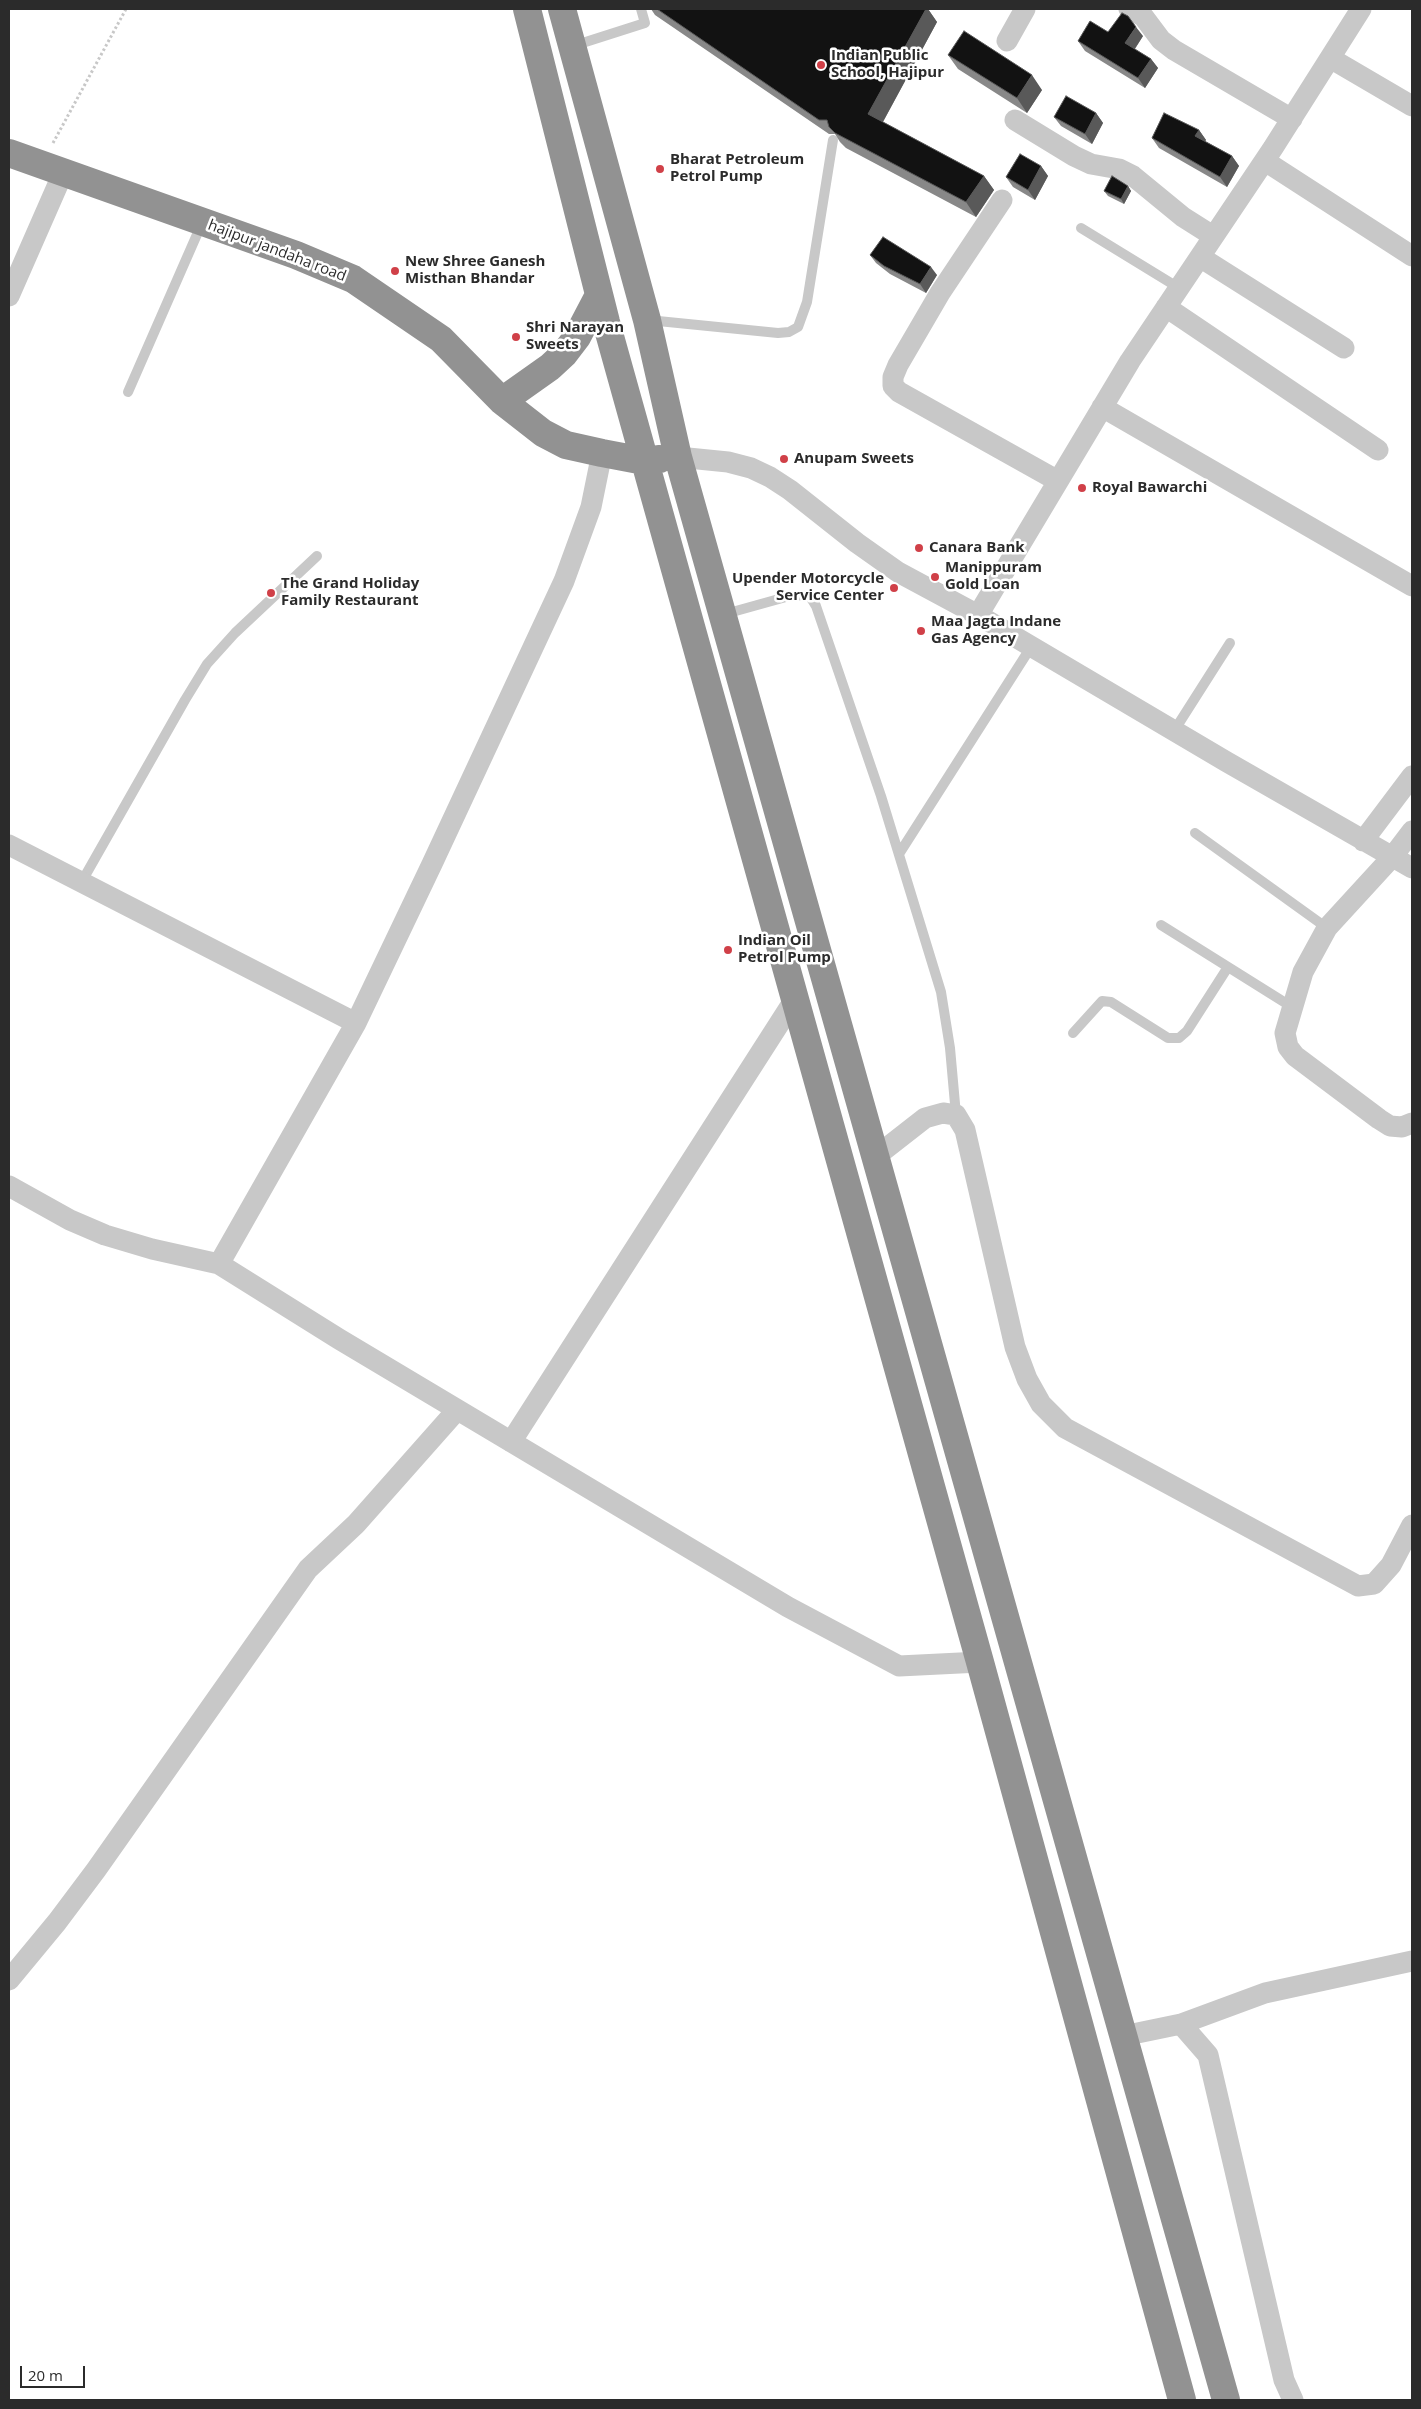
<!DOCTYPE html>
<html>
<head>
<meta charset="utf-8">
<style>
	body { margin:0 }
	#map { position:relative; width:1421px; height:2409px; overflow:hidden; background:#fff; font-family:"Open Sans",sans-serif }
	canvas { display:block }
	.frame { position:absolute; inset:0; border:10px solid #2b2b2b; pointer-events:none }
	.scale { position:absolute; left:20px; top:2366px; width:65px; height:22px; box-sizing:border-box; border:2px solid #2b2b2b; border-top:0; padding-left:6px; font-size:15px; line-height:18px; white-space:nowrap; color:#2b2b2b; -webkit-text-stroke:4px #fff; paint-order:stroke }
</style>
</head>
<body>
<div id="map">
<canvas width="1421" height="2409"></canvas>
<div class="frame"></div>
<div class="scale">20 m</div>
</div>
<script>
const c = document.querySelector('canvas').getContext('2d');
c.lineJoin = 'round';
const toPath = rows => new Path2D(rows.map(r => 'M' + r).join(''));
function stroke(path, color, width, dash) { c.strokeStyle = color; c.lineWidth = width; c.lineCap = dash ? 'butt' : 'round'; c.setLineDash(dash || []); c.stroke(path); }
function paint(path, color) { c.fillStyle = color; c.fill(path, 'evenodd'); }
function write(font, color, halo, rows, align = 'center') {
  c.font = font + ' "Open Sans",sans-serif'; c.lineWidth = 5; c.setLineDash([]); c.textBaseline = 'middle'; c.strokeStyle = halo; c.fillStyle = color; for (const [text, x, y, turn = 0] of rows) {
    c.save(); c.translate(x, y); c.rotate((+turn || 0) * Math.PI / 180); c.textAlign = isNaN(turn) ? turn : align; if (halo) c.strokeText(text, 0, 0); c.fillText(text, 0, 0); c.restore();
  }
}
const path = toPath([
	[53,143,126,9]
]);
const lane = toPath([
	[573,46,645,23,641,9],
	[1081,228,1179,288],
	[648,320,778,333,789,332,798,327,807,302,833,140],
	[128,392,202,223],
	[725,614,786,597,802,595,811,598,816,606,881,796,941,992,950,1048,956,1115],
	[1174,731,1230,643],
	[1195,833,1327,928],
	[899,854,1031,647],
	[81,883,185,700,207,664,235,633,317,556],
	[1161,925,1292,1007],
	[1073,1033,1102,1001,1111,1002,1168,1038,1179,1038,1187,1031,1228,967]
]);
const street = toPath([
	[1129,9,1143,16,1161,40,1174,50,1292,119],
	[1007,41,1025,9],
	[1330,58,1412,106],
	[1015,120,1074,156,1091,164,1119,169,1133,176,1183,217,1213,236],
	[1265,161,1412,256],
	[1002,200,940,293,898,365,893,377,893,386,899,392,1058,481],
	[1200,257,1344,348],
	[9,296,63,173],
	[1166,307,1378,450],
	[1102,407,1412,586],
	[678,457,728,462,751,468,770,477,790,490,857,543,898,572,978,615,1227,762,1412,868],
	[978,615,1130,361,1273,148,1361,9],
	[1412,831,1393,856,1327,928,1303,972,1285,1033,1288,1047,1295,1056,1379,1119,1390,1126,1402,1127,1412,1123],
	[1363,841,1412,776],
	[9,845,356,1023],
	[875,1157,925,1118,943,1113,956,1115,965,1130,1015,1347,1027,1379,1041,1404,1065,1428,1358,1586,1374,1584,1391,1565,1412,1525],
	[9,1186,70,1220,105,1235,152,1249,219,1264,339,1339,788,1607,899,1666,980,1662],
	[219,1264,356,1023,432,864,564,581,591,507,602,453],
	[511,1442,795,999],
	[9,1980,57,1922,96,1870,308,1569,356,1524,457,1410],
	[1181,2024,1265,1993,1412,1961],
	[1123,2036,1181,2024,1208,2055,1284,2380,1293,2400]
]);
const highway = toPath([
	[527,9,606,322,980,1662,1182,2400],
	[562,9,647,320,678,457,1226,2400],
	[9,153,296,255,353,279,441,339,502,401,543,433,566,445,602,453,644,461,660,459],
	[502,401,550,367,564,354,577,337,599,295]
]);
const wall = toPath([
	[651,9,928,9,937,22,883,122,984,176,994,190,976,217,846,148,840,142,835,134,829,134,655,15],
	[1143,36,1135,49,1151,59,1158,68,1145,88,1085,51,1078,41],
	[948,55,1042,90,1027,113,958,69],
	[1096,113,1103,123,1092,144,1061,126,1054,117],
	[1199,130,1206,140,1205,141,1232,156,1239,166,1227,187,1159,148,1152,138],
	[1041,166,1048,176,1035,200,1013,187,1006,177],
	[1128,186,1131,191,1124,204,1108,196,1104,191],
	[870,255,937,275,926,293,890,274,876,263]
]);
const shadedWall = toPath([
	[926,9,928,9,937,22,879,129,868,114],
	[1136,27,1143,36,1132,53,1125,43],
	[1151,59,1158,68,1145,88,1138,78],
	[1032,75,1042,90,1027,113,1017,98],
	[1096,113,1103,123,1092,144,1085,134],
	[1199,130,1206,140,1202,146,1195,136],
	[1232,156,1239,166,1227,187,1220,177],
	[1041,166,1048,176,1035,200,1028,190],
	[984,176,994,190,976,217,966,202],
	[1128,186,1131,191,1124,204,1121,199],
	[931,267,937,275,926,293,920,284]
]);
const building = toPath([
	[657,9,926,9,868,114,984,176,966,202,835,133,829,127,827,120,819,120,657,9],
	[1122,13,1128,16,1136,27,1125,43,1151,59,1138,78,1078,41,1090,21,1108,32,1122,13],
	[964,31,1032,75,1017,98,948,55,964,31],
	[1066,96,1096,113,1085,134,1054,117,1066,96],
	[1164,113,1199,130,1195,136,1232,156,1220,177,1152,138,1164,113],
	[1020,154,1041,166,1028,190,1006,177,1020,154],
	[1112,176,1128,186,1121,199,1104,191,1112,176],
	[883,237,931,267,920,284,884,266,870,255,883,237]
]);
const markers = [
	[821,65,5,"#d04048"],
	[660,169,5,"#d04048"],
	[395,271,5,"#d04048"],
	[516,337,5,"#d04048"],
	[784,459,5,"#d04048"],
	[1082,488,5,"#d04048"],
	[919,548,5,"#d04048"],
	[935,577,5,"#d04048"],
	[894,588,5,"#d04048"],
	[271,593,5,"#d04048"],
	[921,631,5,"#d04048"],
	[728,950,5,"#d04048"]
];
const poiNames = [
	["Indian Public",831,56],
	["School, Hajipur",831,73],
	["Bharat Petroleum",670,160],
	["Petrol Pump",670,177],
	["New Shree Ganesh",405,262],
	["Misthan Bhandar",405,279],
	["Shri Narayan",526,328],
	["Sweets",526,345],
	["Anupam Sweets",794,459],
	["Royal Bawarchi",1092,488],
	["Canara Bank",929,548],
	["Manippuram",945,568],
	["Gold Loan",945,585],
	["Upender Motorcycle",884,579,"right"],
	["Service Center",884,596,"right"],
	["The Grand Holiday",281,584],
	["Family Restaurant",281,601],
	["Maa Jagta Indane",931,622],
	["Gas Agency",931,639],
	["Indian Oil",738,941],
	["Petrol Pump",738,958]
];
const streetNames = [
	["hajipur jandaha road",277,251,21]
];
stroke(path, '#c8c8c8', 3, [2.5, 2.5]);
stroke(lane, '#c8c8c8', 10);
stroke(street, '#c8c8c8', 21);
stroke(highway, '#929292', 28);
paint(wall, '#888');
paint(shadedWall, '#595959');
paint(building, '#121212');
stroke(building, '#595959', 1);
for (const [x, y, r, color] of markers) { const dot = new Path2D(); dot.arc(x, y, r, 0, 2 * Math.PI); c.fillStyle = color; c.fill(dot); stroke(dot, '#fff', 2); }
write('bold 15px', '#2b2b2b', '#fff', poiNames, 'left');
write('15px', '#2b2b2b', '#fff', streetNames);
</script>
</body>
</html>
